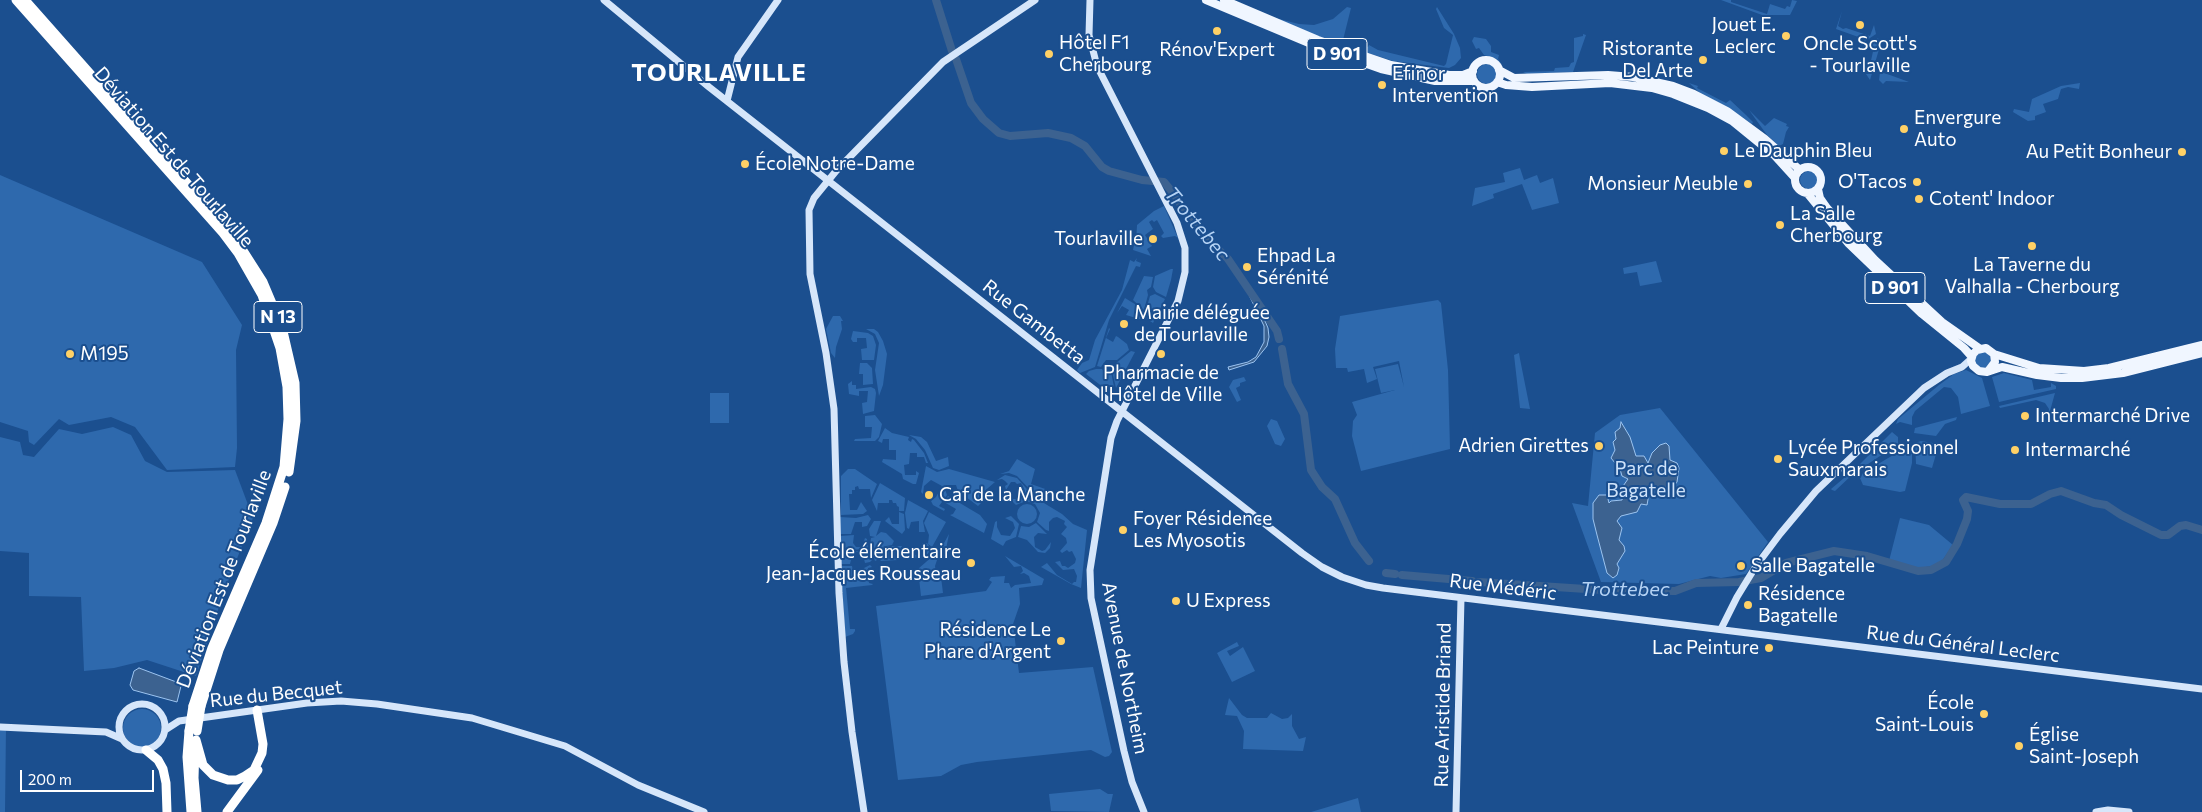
<!DOCTYPE html>
<html>
<head>
<meta charset="utf-8">
<style>
	body { margin:0 }
	#map { position:relative; width:2202px; height:812px; overflow:hidden; background:#1b4f8f; font-family:Commissioner,sans-serif }
	canvas { display:block }
	.scale { position:absolute; left:20px; top:770px; width:134px; height:22px; box-sizing:border-box; border:2px solid #fff; border-top:0; padding-left:6px; font-size:15px; line-height:18px; white-space:nowrap; color:#fff; -webkit-text-stroke:4px #1b4f8f; paint-order:stroke }
</style>
</head>
<body>
<div id="map">
<canvas width="2202" height="812"></canvas>
<div class="scale">200 m</div>
</div>
<script>
const c = document.querySelector('canvas').getContext('2d');
c.lineJoin = 'round';
function paint(path, color) { c.fillStyle = color; c.fill(path, 'evenodd'); }
const toPath = rows => new Path2D(rows.map(r => 'M' + r).join(''));
function stroke(path, color, width, dash) { c.strokeStyle = color; c.lineWidth = width; c.lineCap = dash ? 'butt' : 'round'; c.setLineDash(dash || []); c.stroke(path); }
function write(font, color, halo, rows, align = 'center') {
  c.font = font + ' Commissioner,sans-serif'; c.lineWidth = 4; c.setLineDash([]); c.textBaseline = 'middle'; c.strokeStyle = halo; c.fillStyle = color; for (const [text, x, y, turn = 0] of rows) {
    c.save(); c.translate(x, y); c.rotate((+turn || 0) * Math.PI / 180); c.textAlign = isNaN(turn) ? turn : align; if (halo) c.strokeText(text, 0, 0); c.fillText(text, 0, 0); c.restore();
  }
}
const green = toPath([
	[1721,0,1731,0,1731,2,1767,14,1770,4,1785,9,1787,6,1790,7,1792,0,1797,1,1790,15,1762,15],
	[1347,7,1351,8,1343,40,1368,47,1369,45,1378,50,1444,66,1446,64,1453,35,1444,28,1436,9,1437,7,1454,34,1460,48,1461,58,1455,65,1449,68,1393,61,1322,38,1275,18,1299,24,1314,25,1333,19],
	[1842,11,1838,26,1843,29,1846,28,1870,36,1874,25,1876,34,1864,42,1864,39,1836,29],
	[1583,34,1586,35,1573,72,1527,74,1523,72,1554,71,1555,68,1569,67,1571,63,1574,62,1574,38,1583,36],
	[1474,37,1486,39,1491,46,1491,52,1499,55,1498,59,1503,66,1497,59,1484,55,1479,48,1476,49,1472,41],
	[1878,38,1880,46,1870,80,1866,74,1868,74,1874,47,1871,46],
	'1477 74a10 10 0 1 1 20 0a10 10 0 1 1-20 0Z',
	[1880,72,1890,75,1909,82,1886,81,1883,84,1879,80],
	[1689,83,1698,86,1697,88,1726,103,1730,100,1746,115,1753,122,1752,124,1723,105,1701,94],
	[2080,83,2079,89,2068,87,2061,89,2058,99,2043,104,2046,112,2035,116,2035,120,2028,121,2013,112,2014,109,2029,112,2032,99,2061,86],
	[1750,107,1749,110,1765,126,1774,118,1787,124,1786,126,1789,127,1786,132,1783,144,1779,146,1767,135,1749,110],
	[1520,168,1524,180,1537,175,1540,183,1553,178,1559,203,1532,210,1522,184,1493,194,1494,198,1472,206,1475,188,1505,182,1503,173],
	'1800 180a9 9 0 1 1 18 0a9 9 0 1 1-18 0Z',
	[0,175,202,262,242,325,236,350,237,448,235,467,167,470,135,427,111,417,69,425,59,419,34,445,29,442,28,431,0,422],
	[1164,206,1178,238,1175,236,1163,238,1161,236,1164,233,1157,220,1154,222,1152,220,1149,222,1153,229,1145,235,1152,246,1147,249,1151,256,1133,250,1134,245,1136,244,1137,225,1154,211],
	[1137,258,1136,261,1141,263,1140,267,1136,266,1109,320,1095,367,1080,373,1077,370,1082,363,1089,360,1095,340,1122,290,1130,260,1134,262],
	[1656,261,1662,282,1640,286,1637,272,1624,274,1623,268],
	[1171,269,1173,269,1171,280,1166,297,1156,292,1153,287,1155,276],
	[1144,276,1153,277,1151,287,1147,290,1148,295,1144,310,1133,300],
	[1155,294,1165,299,1153,323,1147,319,1146,310,1150,296],
	[1125,298,1138,306,1143,312,1143,318,1136,320,1136,318,1126,315,1129,310,1122,306,1117,313],
	[1438,300,1441,303,1448,370,1450,449,1361,471,1352,436,1353,421,1357,415,1352,402,1395,390,1381,393,1375,369,1398,364,1404,387,1399,361,1373,367,1377,379,1367,383,1364,369,1348,372,1347,368,1336,368,1335,349,1340,316],
	[833,316,840,316,843,321,841,321,842,329,836,347,835,358,831,353,826,329],
	[1109,328,1110,329,1106,338,1113,342,1116,336,1118,337,1127,344,1129,350,1117,360,1106,360,1101,367,1097,366],
	[866,329,874,329,878,332,883,341,887,354,883,385,879,396,875,370,879,343,875,334],
	[853,331,868,333,873,336,876,345,874,360,862,360,861,349,867,348,866,338,857,338,857,342,853,342,851,339],
	[1131,351,1135,352,1116,388,1113,375,1115,364],
	'1975 360a8 8 0 1 1 16 0a8 8 0 1 1-16 0Z',
	[1519,353,1520,359,1530,409,1520,408,1514,355],
	[860,363,867,363,872,368,873,384,863,385,863,374,859,374],
	[1096,369,1102,369,1105,373,1111,372,1114,387,1112,390,1110,389,1108,391,1086,374,1089,371],
	[1966,370,1982,378,1990,406,1961,414,1958,397,1951,388,1944,387,1915,411,1912,417,1912,425,1900,422,1896,424,1898,419,1939,385,1954,374],
	[2004,373,2032,380,2034,390,2051,387,2051,383,2056,386,2056,389,1999,402,1992,377],
	[1244,377,1246,381,1240,383,1240,386,1236,388,1241,400,1237,402,1229,387,1233,380],
	[852,381,852,385,856,385,856,389,871,387,875,389,876,393,874,411,863,414,862,403,867,402,868,391,859,391,859,396,849,394,848,384],
	[710,393,729,393,729,423,710,423],
	[2055,393,2047,422,2049,409,2045,403,2036,400,2000,408,1999,406],
	[1660,408,1768,542,1746,574,1721,578,1710,576,1679,584,1601,582,1572,503,1588,506,1595,433,1620,415],
	[875,415,882,424,879,437,875,441,854,441,855,439,871,438,872,427,865,427,865,416],
	[1957,417,1956,420,1945,424,1936,436,1914,433,1915,428],
	[1271,419,1277,421,1285,439,1281,446,1275,444,1267,426],
	[113,427,131,435,145,461,167,472,235,470,253,518,225,589,196,676,147,660,114,668,84,671,81,597,29,596,29,553,0,551,0,437,20,442,23,455,34,457,59,429,82,434],
	[885,428,892,433,909,437,908,440,911,442,912,439,914,440,924,453,928,463,926,463,924,457,917,457,917,453,910,453,909,464,904,465,905,475,916,475,916,471,919,473,916,484,913,484,903,479,902,474,882,462,883,459,896,460,896,450,889,450,889,439,883,439,882,443,878,441],
	[1892,432,1898,437,1898,444,1853,474,1835,491,1832,490,1831,489,1857,467],
	[909,435,921,437,927,442,936,461,948,457,949,466,939,470,933,468,925,450,916,439],
	[1921,441,1939,444,1932,468,1916,464,1915,443],
	[1910,445,1912,447,1912,463,1905,491,1900,492,1863,485,1860,478,1863,473],
	[1017,459,1035,469,1031,484,1048,490,1040,497,1036,496,1017,476,1009,473,1000,474,1009,471],
	[926,466,937,472,949,469,995,482,981,494,977,503,981,503,978,506,958,491,956,485,948,485,945,489,947,495,939,506,945,509,944,511,933,505,931,501,936,497,942,486,931,480,924,486,923,494,921,492],
	[848,469,855,469,877,484,871,498,870,489,859,489,858,486,855,487,855,490,852,490,852,494,849,494,850,510,857,510,861,502,867,511,863,514,841,515,841,476],
	[1005,475,1017,478,1034,497,1062,514,1073,524,1087,530,1081,588,1071,584,1041,567,1047,563,1057,575,1072,584,1074,582,1076,582,1077,576,1074,569,1063,570,1055,562,1060,561,1062,566,1065,566,1068,568,1075,563,1076,559,1072,551,1069,552,1067,550,1062,553,1060,551,1067,543,1066,538,1061,534,1067,527,1064,524,1065,521,1057,517,1053,518,1049,522,1049,531,1046,530,1037,522,1040,513,1035,504,1026,501,1016,505,1010,499,1020,499,1025,491,1021,483,1017,484,1015,482,1011,482,1006,490,1005,486,1008,484,1005,481,1002,479,997,480],
	[880,483,905,498,904,511,899,511,899,507,897,506,896,503,893,503,892,500,889,500,889,503,878,503,877,511,872,500],
	[948,496,980,515,987,524,984,533,950,515,953,514,956,509,944,502],
	[908,500,928,511,923,521,925,532,919,532,919,521,911,522,909,529,907,528,905,513],
	'1017 514a10 10 0 1 1 20 0a10 10 0 1 1-20 0Z',
	[899,512,904,514,905,530,902,534,885,521,889,517,892,524,899,524],
	[929,512,946,522,932,547,928,544,929,535,924,523],
	[868,515,871,519,867,526,862,527,862,522,855,522,851,534,840,534,840,517,856,518],
	[1011,516,1019,524,1016,537,1006,541,1003,546,991,539,995,522,997,521,997,527,1001,535,1010,536,1015,528,1013,522,1005,518],
	[1900,518,1929,525,1953,545,1942,561,1934,566,1917,568,1889,561],
	[874,521,881,521,876,536,881,532,886,533,894,541,892,545,886,546,902,546,899,551,898,560,881,561,876,555,876,546,875,556,877,560,875,561,870,545,871,538,875,537,870,536,869,529],
	[1036,523,1047,534,1038,533,1034,537,1035,547,1042,551,1045,550,1051,542,1050,548,1045,553,1038,552,1027,540,1018,537,1021,526,1029,527],
	[949,534,946,549,939,554,935,566,936,573,941,577,943,593,921,596,918,569,934,555,937,556],
	[854,535,853,543,856,547,862,547,865,538,867,539,868,549,841,550,840,536],
	[922,543,927,543,931,549,927,555,919,559,907,555,908,549,912,548,915,555,922,555],
	[868,551,872,560,870,562,865,563,864,559,861,558,860,552,853,552,850,564,841,564,841,552],
	[1005,556,1044,579,1042,585,1019,588,1020,604,1013,624,1019,673,1093,667,1112,752,1109,756,1105,757,1091,750,977,762,961,765,941,776,898,780,876,606,986,591,992,582,989,580,991,577,1005,576,1004,583,1009,583,1011,588,1015,585,1031,583,1029,576,1024,573,1020,574,1023,571,1021,566,1014,567],
	[870,565,872,567,868,568,869,583,873,584,872,585,846,588,850,629,855,629,855,631,853,634,845,637,841,568,842,566,852,566,854,577,861,577,864,568],
	[1237,642,1239,646,1227,651,1230,656,1243,647,1255,671,1232,682,1217,653],
	[1229,698,1242,715,1247,718,1267,718,1271,713,1282,719,1288,718,1292,714,1292,726,1299,739,1306,737,1303,751,1243,749,1244,731,1237,716,1225,715],
	'123 728a19 19 0 1 1 38 0a19 19 0 1 1-38 0Z',
	[0,727,6,727,5,812,0,812],
	[1100,789,1108,794,1113,794,1109,812,1051,811,1049,794],
	[1358,798,1361,812,1311,812]
]);
const water = toPath([
	[1253,295,1265,312,1262,314,1268,328,1269,337,1267,346,1254,362,1229,370,1228,367,1248,362,1256,357,1264,342,1264,326,1250,297,1253,295],
	[1621,422,1630,437,1636,456,1644,456,1648,463,1652,453,1660,445,1666,443,1669,446,1670,460,1677,463,1679,468,1677,482,1674,486,1655,489,1649,494,1647,505,1641,504,1637,512,1621,516,1617,521,1622,528,1619,540,1624,546,1625,551,1617,564,1619,568,1617,575,1613,578,1607,573,1597,535,1593,519,1593,503,1599,495,1607,495,1609,503,1611,501,1622,500,1623,495,1633,501,1637,499,1621,489,1628,479,1622,476,1620,469,1611,458,1615,450,1613,442,1616,439,1615,432,1620,428,1621,422],
	[139,668,179,683,181,686,177,702,133,690,130,685,134,671,139,668]
]);
const river = toPath([
	[936,0,952,51],
	[956,59,971,103,983,119,999,133,1010,136,1048,133,1071,138,1085,146,1102,167,1109,171,1142,180,1164,182,1174,194,1192,223,1228,259,1277,331,1279,339],
	[1282,349,1288,384,1304,414,1311,470,1322,487,1335,499,1355,543,1369,561],
	[1386,573,1395,574],
	[1402,575,1472,581],
	[1479,582,1601,590,1675,591,1696,583,1739,582,1761,578,1786,563,1834,551,1867,556,1918,571,1931,570,1946,562,1957,544,1967,519,1968,511,1963,500,1966,497,2000,504,2031,504,2050,494,2061,491,2094,503,2106,505,2121,515,2161,535,2168,535,2180,526,2186,525,2202,530]
]);
const secondary = toPath([
	[604,0,709,87,1302,553,1322,567,1342,577,1366,585,1383,588,2202,689],
	[1090,0,1089,35,1097,66,1177,223,1185,248,1185,272,1178,301,1117,421,1111,438,1090,570,1091,598,1124,751,1132,782,1144,812],
	[727,101,738,57,778,0],
	[1721,629,1737,597,1756,566,1780,534,1816,491,1924,388,1947,373,1962,367,1971,359],
	'119 727a23 23 0 1 1 46 0a23 23 0 1 1-46 0Z',
	[0,727,106,732,122,739],
	[165,730,179,721,307,703,341,701,377,704,472,718,565,746,638,785,704,812],
	[864,812,852,732,844,662,839,593,834,409,826,353,810,274,809,210,814,198,836,171,943,62,1035,0],
	[1456,812,1461,598],
	[2096,812,2108,810,2129,812]
]);
const primary = toPath([
	[1206,0,1316,46,1381,69,1435,81,1474,81],
	[1224,0,1318,40,1391,65,1449,75,1463,75,1473,71],
	'1472 74a14 14 0 1 1 28 0a14 14 0 1 1-28 0Z',
	[1499,70,1514,78,1608,75,1633,77,1673,86,1694,94,1727,111,1765,139,1800,170],
	[1497,82,1506,85,1532,87,1610,83,1652,88,1673,94,1708,108,1732,121,1775,156,1795,178],
	'1795 180a13 13 0 1 1 26 0a13 13 0 1 1-26 0Z',
	[1818,189,1820,198,1827,208,1875,260,1942,322,1979,348],
	[1807,193,1848,243,1922,314,1964,348,1972,357],
	[1994,354,2039,368,2084,371,2109,368,2202,345],
	[1989,370,1995,362,1994,354,1986,348,1977,350,1973,354,1971,361,1973,366,1979,371,1987,372,2002,367,2037,375,2061,378,2082,378,2123,373,2202,353]
]);
const highway = toPath([
	[16,0,223,233,238,253,262,295,280,348,287,387,288,419,284,467,266,523,212,648,193,706],
	[25,0,233,235,263,282,282,327,295,383,296,421,289,472],
	[201,706,219,650,273,523,285,487],
	[189,731,187,757,191,812],
	[196,740,203,765,213,775,228,780,237,780,245,776,254,770,262,753,263,744,257,710],
	[195,747,194,778,197,812],
	[146,750,158,760,163,769,166,783,167,812],
	[227,812,258,770]
]);
const highwayBridge = toPath([
	[189,731,193,706],
	[197,731,201,706]
]);
const markers = [
	[1860,25,5,"#ffd166"],
	[1217,31,5,"#ffd166"],
	[1786,36,5,"#ffd166"],
	[1049,54,5,"#ffd166"],
	[1703,60,5,"#ffd166"],
	[1382,85,5,"#ffd166"],
	[1904,129,5,"#ffd166"],
	[1724,151,5,"#ffd166"],
	[2182,152,5,"#ffd166"],
	[745,164,5,"#ffd166"],
	[1917,182,5,"#ffd166"],
	[1748,184,5,"#ffd166"],
	[1919,199,5,"#ffd166"],
	[1780,225,5,"#ffd166"],
	[1153,239,5,"#ffd166"],
	[2032,246,5,"#ffd166"],
	[1247,267,5,"#ffd166"],
	[1124,324,5,"#ffd166"],
	[70,354,5,"#ffd166"],
	[1161,354,5,"#ffd166"],
	[2025,416,5,"#ffd166"],
	[1599,446,5,"#ffd166"],
	[2015,450,5,"#ffd166"],
	[1778,459,5,"#ffd166"],
	[929,495,5,"#ffd166"],
	[1123,530,5,"#ffd166"],
	[971,563,5,"#ffd166"],
	[1741,566,5,"#ffd166"],
	[1176,601,5,"#ffd166"],
	[1748,605,5,"#ffd166"],
	[1061,641,5,"#ffd166"],
	[1769,648,5,"#ffd166"],
	[1984,714,5,"#ffd166"],
	[2019,746,5,"#ffd166"]
];
const shields = [
	[1337,54,60],
	[1895,288,60],
	[278,317,48]
];
const shieldNames = [
	["D 901",1337,54],
	["D 901",1895,288],
	["N 13",278,317]
];
const poiNames = [
	["Jouet E.",1776,25,"right"],
	["Leclerc",1776,47,"right"],
	["Hôtel F1",1059,43],
	["Cherbourg",1059,65],
	["Oncle Scott's",1860,44,"center"],
	["- Tourlaville",1860,66,"center"],
	["Ristorante",1693,49,"right"],
	["Del Arte",1693,71,"right"],
	["Rénov'Expert",1217,50,"center"],
	["Efinor",1392,74],
	["Intervention",1392,96],
	["Envergure",1914,118],
	["Auto",1914,140],
	["Le Dauphin Bleu",1734,151],
	["Au Petit Bonheur",2172,152,"right"],
	["École Notre-Dame",755,164],
	["O'Tacos",1907,182,"right"],
	["Monsieur Meuble",1738,184,"right"],
	["Cotent' Indoor",1929,199],
	["La Salle",1790,214],
	["Cherbourg",1790,236],
	["Tourlaville",1143,239,"right"],
	["Ehpad La",1257,256],
	["Sérénité",1257,278],
	["La Taverne du",2032,265,"center"],
	["Valhalla - Cherbourg",2032,287,"center"],
	["Mairie déléguée",1134,313],
	["de Tourlaville",1134,335],
	["M195",80,354],
	["Pharmacie de",1161,373,"center"],
	["l'Hôtel de Ville",1161,395,"center"],
	["Intermarché Drive",2035,416],
	["Adrien Girettes",1589,446,"right"],
	["Lycée Professionnel",1788,448],
	["Sauxmarais",1788,470],
	["Intermarché",2025,450],
	["Caf de la Manche",939,495],
	["Foyer Résidence",1133,519],
	["Les Myosotis",1133,541],
	["École élémentaire",961,552,"right"],
	["Jean-Jacques Rousseau",961,574,"right"],
	["Salle Bagatelle",1751,566],
	["Résidence",1758,594],
	["Bagatelle",1758,616],
	["U Express",1186,601],
	["Résidence Le",1051,630,"right"],
	["Phare d'Argent",1051,652,"right"],
	["Lac Peinture",1759,648,"right"],
	["École",1974,703,"right"],
	["Saint-Louis",1974,725,"right"],
	["Église",2029,735],
	["Saint-Joseph",2029,757]
];
const streetNames = [
	["Déviation Est de Tourlaville",174,157,49],
	["Rue Gambetta",1034,322,38],
	["Déviation Est de Tourlaville",224,579,-69],
	["Rue Médéric",1503,587,7],
	["Rue du Général Leclerc",1963,644,7],
	["Avenue de Northeim",1125,668,79],
	["Rue du Becquet",276,694,-6],
	["Rue Aristide Briand",1443,705,-89]
];
const parkNames = [
	["Parc de",1646,469],
	["Bagatelle",1646,491]
];
const waterNames = [
	["Trottebec",1197,224,50],
	["Trottebec",1625,589]
];
const districtNames = [
	["TOURLAVILLE",719,73]
];
paint(green, '#2e69ad');
paint(water, '#3c6290');
stroke(water, '#9cc4f0', 1);
stroke(river, '#3c6290', 8);
stroke(secondary, '#d6e6fa', 7);
stroke(primary, '#f0f6ff', 8);
stroke(highway, '#fff', 9);
stroke(highwayBridge, '#fff', 9);
for (const [x, y, r, color] of markers) { const dot = new Path2D(); dot.arc(x, y, r, 0, 2 * Math.PI); c.fillStyle = color; c.fill(dot); stroke(dot, '#1b4f8f', 2); }
for (const [x, y, w] of shields) { const box = new Path2D(); box.roundRect(x - w / 2, y - 15.5, w, 31, 4); c.fillStyle = '#1b4f8f'; c.fill(box); stroke(box, '#fff', 1); }
write('bold 18px', '#fff', null, shieldNames);
write('19px', '#fff', '#1b4f8f', poiNames, 'left');
write('19px', '#fff', '#1b4f8f', streetNames);
write('19px', '#cfe3fa', '#1b4f8f', parkNames);
write('italic 20px', '#b5d3f5', '#1b4f8f', waterNames);
c.letterSpacing = '1px';
write('bold 24px', '#fff', '#1b4f8f', districtNames);
c.letterSpacing = '0px';
</script>
</body>
</html>
